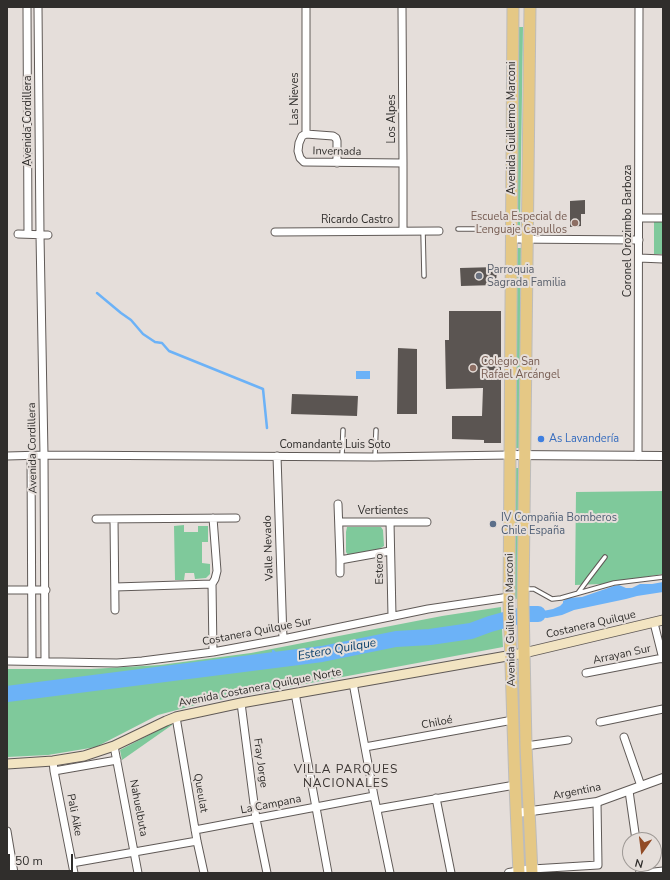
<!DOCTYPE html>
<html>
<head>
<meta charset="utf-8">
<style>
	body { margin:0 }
	#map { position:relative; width:670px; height:880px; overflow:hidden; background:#e5deda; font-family:"Nunito Sans",sans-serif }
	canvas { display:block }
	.frame { position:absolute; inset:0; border:8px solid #302e2c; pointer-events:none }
	.north { position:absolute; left:622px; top:832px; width:40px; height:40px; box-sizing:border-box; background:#e5deda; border:1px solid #9d9894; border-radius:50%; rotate:194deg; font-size:11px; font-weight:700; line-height:16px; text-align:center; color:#302e2c }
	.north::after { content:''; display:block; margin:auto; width:14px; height:18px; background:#924b26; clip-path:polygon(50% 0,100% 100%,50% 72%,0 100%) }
	.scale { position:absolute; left:8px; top:854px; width:65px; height:18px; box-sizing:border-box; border:2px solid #302e2c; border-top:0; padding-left:5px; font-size:12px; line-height:14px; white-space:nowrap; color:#302e2c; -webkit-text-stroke:3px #e5deda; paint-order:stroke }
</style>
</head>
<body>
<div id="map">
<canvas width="670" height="880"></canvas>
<div class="frame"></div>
<div class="north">N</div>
<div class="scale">50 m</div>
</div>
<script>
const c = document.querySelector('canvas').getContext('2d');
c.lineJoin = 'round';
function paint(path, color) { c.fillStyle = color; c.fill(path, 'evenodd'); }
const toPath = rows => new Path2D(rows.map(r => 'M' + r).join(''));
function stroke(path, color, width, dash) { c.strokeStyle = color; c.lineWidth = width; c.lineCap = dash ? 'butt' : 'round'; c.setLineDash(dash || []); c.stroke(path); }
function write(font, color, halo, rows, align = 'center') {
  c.font = font + ' "Nunito Sans",sans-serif'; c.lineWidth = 4; c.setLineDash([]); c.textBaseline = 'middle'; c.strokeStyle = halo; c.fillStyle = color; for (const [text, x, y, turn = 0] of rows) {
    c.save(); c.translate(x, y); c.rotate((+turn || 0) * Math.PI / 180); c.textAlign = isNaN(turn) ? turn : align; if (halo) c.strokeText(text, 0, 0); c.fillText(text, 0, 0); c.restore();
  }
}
const green = toPath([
	[517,27,523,27,520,229,515,229],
	[654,221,663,221,663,254,654,254],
	[515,248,521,248,519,448,514,448],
	[514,468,519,468,518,523,514,524],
	[663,491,663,574,602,584,575,585,576,492],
	[184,525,184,532,198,532,198,526,208,526,208,542,202,542,202,563,210,564,210,574,206,578,195,579,194,573,185,573,184,580,175,580,174,526],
	[347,527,381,527,383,530,384,546,379,549,348,555,346,552,346,532],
	[513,529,519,529,519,598,513,600],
	[501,607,503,647,203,703,158,715,96,747,48,755,7,757,7,669,91,669,160,665,251,653,442,616],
	[516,680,522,680,526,806,521,807],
	[172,723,172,725,122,760,120,750]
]);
const water = toPath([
	[356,371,370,371,370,379,356,379],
	[663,582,663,592,637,596,626,599,574,610,562,615,547,618,532,616,526,620,527,607,532,610,543,611,553,609,560,606,563,603,563,601,568,598,582,597,614,586,619,585,626,588,632,588,640,584,652,584]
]);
const stream = toPath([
	[97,293,121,313,131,320,143,334,155,342,162,343,169,351,263,389,267,428],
	[273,651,281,659]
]);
const river = toPath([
	[7,694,322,654,396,639,430,637,471,631,490,624,526,614,538,614]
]);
const building = toPath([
	[585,200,585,214,581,214,581,226,570,227,570,201],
	[497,267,496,285,461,286,460,268],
	[449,311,501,311,501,443,484,443,484,440,452,439,452,416,482,416,483,388,446,389,445,340,449,340],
	[398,348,417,349,417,414,397,414],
	[292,394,358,396,357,416,291,414]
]);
const service = toPath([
	[458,229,510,229],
	[423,231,424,276],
	[342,456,343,430],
	[375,457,376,430],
	[525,589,534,589,552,599,561,598,614,583,663,577],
	[578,593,589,578,605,557]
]);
const minor = toPath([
	[27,7,28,234],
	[38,7,40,235,44,455,45,661],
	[306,7,306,134,333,136,336,138,337,141,337,163],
	[402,7,403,163,403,231],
	[306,134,302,136,299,143,298,151,300,158,304,162,403,163],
	[639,218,663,218],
	[275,232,439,231],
	[18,234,48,235],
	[511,239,639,240],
	[639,258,663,259],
	[31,455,32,661],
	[7,456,44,455,375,457,510,455],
	[277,456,283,639],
	[638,456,639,7],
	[338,504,340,560,390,551],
	[96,519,236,518],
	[114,519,115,610],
	[339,522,427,522],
	[390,522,392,616],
	[340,573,340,560],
	[212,584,215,579,217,571,213,518],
	[115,587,212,584,213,652],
	[7,590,46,590],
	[654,623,663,659],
	[7,661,117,663,142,661,213,652,283,639,428,609,509,597],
	[586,673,663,658],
	[353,683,374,796,390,873],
	[295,693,328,873],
	[241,703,256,819,267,873],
	[176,717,197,841,204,873],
	[600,722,663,709],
	[624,737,641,786],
	[114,746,138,873],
	[526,746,568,740],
	[365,747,513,720],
	[53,761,54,771,74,873],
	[54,771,117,760],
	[629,791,636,840],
	[436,798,451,873],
	[377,809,515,785],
	[195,830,374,796],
	[7,831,14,873],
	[72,863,197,841],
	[639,864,640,873],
	[532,869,598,865,597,802],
	[645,873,663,871]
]);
const tertiary = toPath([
	[510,455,663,456],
	[517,813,597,802,663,778],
	[509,873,532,869]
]);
const secondary = toPath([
	[7,764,53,761,84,756,114,746,166,721,176,717,241,703,524,653,663,620]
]);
const primary = toPath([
	[513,7,509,604,515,785,519,873],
	[530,7,523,602,526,746,532,873]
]);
const markers = [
	[575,223,4,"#8d6e63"],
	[479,276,4,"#6b7280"],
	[473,368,4,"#8d6e63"],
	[541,439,4,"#3f7fe0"],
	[493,524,4,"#5c6f8a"]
];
const streetNames = [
	["Las Nieves",295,99,-90],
	["Los Alpes",392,119,-90],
	["Avenida Cordillera",28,121,-90],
	["Avenida Guillermo Marconi",512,128,-90],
	["Invernada",337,152,1],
	["Ricardo Castro",357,220],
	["Coronel Orozimbo Barboza",628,231,-90],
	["Comandante Luis Soto",335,445],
	["Avenida Cordillera",33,448,-91],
	["Vertientes",383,511],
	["Valle Nevado",269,548,-92],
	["Estero",380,569,-91],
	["Avenida Guillermo Marconi",511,620,-91],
	["Costanera Quilque",591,625,-13],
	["Costanera Quilque Sur",257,632,-11],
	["Arrayan Sur",622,655,-12],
	["Avenida Costanera Quilque Norte",260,688,-11],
	["Chiloé",437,723,-11],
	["Fray Jorge",260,763,82],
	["Argentina",577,792,-11],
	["Queulat",200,793,80],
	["La Campana",271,805,-11],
	["Nahuelbuta",138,808,79],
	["Pali Aike",74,815,79]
];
const educationNames = [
	["Escuela Especial de",567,217],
	["Lenguaje Capullos",567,230],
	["Colegio San",481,362,"left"],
	["Rafael Arcángel",481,375,"left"]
];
const worshipNames = [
	["Parroquia",487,270],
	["Sagrada Familia",487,283]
];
const shopNames = [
	["As Lavandería",549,439]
];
const serviceNames = [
	["IV Compañia Bomberos",501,518],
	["Chile España",501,531]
];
const waterNames = [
	["Estero Quilque",337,650,-10]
];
const neighbourhoodNames = [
	["VILLA PARQUES",346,770],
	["NACIONALES",346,784]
];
paint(green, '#7fc99b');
paint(water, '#6cb2f7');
stroke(stream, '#6cb2f7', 2.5);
stroke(river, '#6cb2f7', 16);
paint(building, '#5b5552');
stroke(service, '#605a57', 5.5);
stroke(minor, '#605a57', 9);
stroke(tertiary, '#605a57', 10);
stroke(secondary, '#605a57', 11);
stroke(primary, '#bdbcbb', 13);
stroke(service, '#fff', 3.5);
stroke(minor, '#fff', 7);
stroke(tertiary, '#fff', 8);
stroke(secondary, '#f2e4c2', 9);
stroke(primary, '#e5c885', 11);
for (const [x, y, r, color] of markers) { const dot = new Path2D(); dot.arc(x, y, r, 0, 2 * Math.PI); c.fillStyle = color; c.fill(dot); stroke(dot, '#e5deda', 1.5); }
write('11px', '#302e2c', '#e5deda', streetNames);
write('11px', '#785e54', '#e5deda', educationNames, 'right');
write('11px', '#5b616d', '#e5deda', worshipNames, 'left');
write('11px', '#366cbe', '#e5deda', shopNames, 'left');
write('11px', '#4e5e75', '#e5deda', serviceNames, 'left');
write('italic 12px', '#0b406c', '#e5deda', waterNames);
c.letterSpacing = '1px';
write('12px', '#3c3633', '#e5deda', neighbourhoodNames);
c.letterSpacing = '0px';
</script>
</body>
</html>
